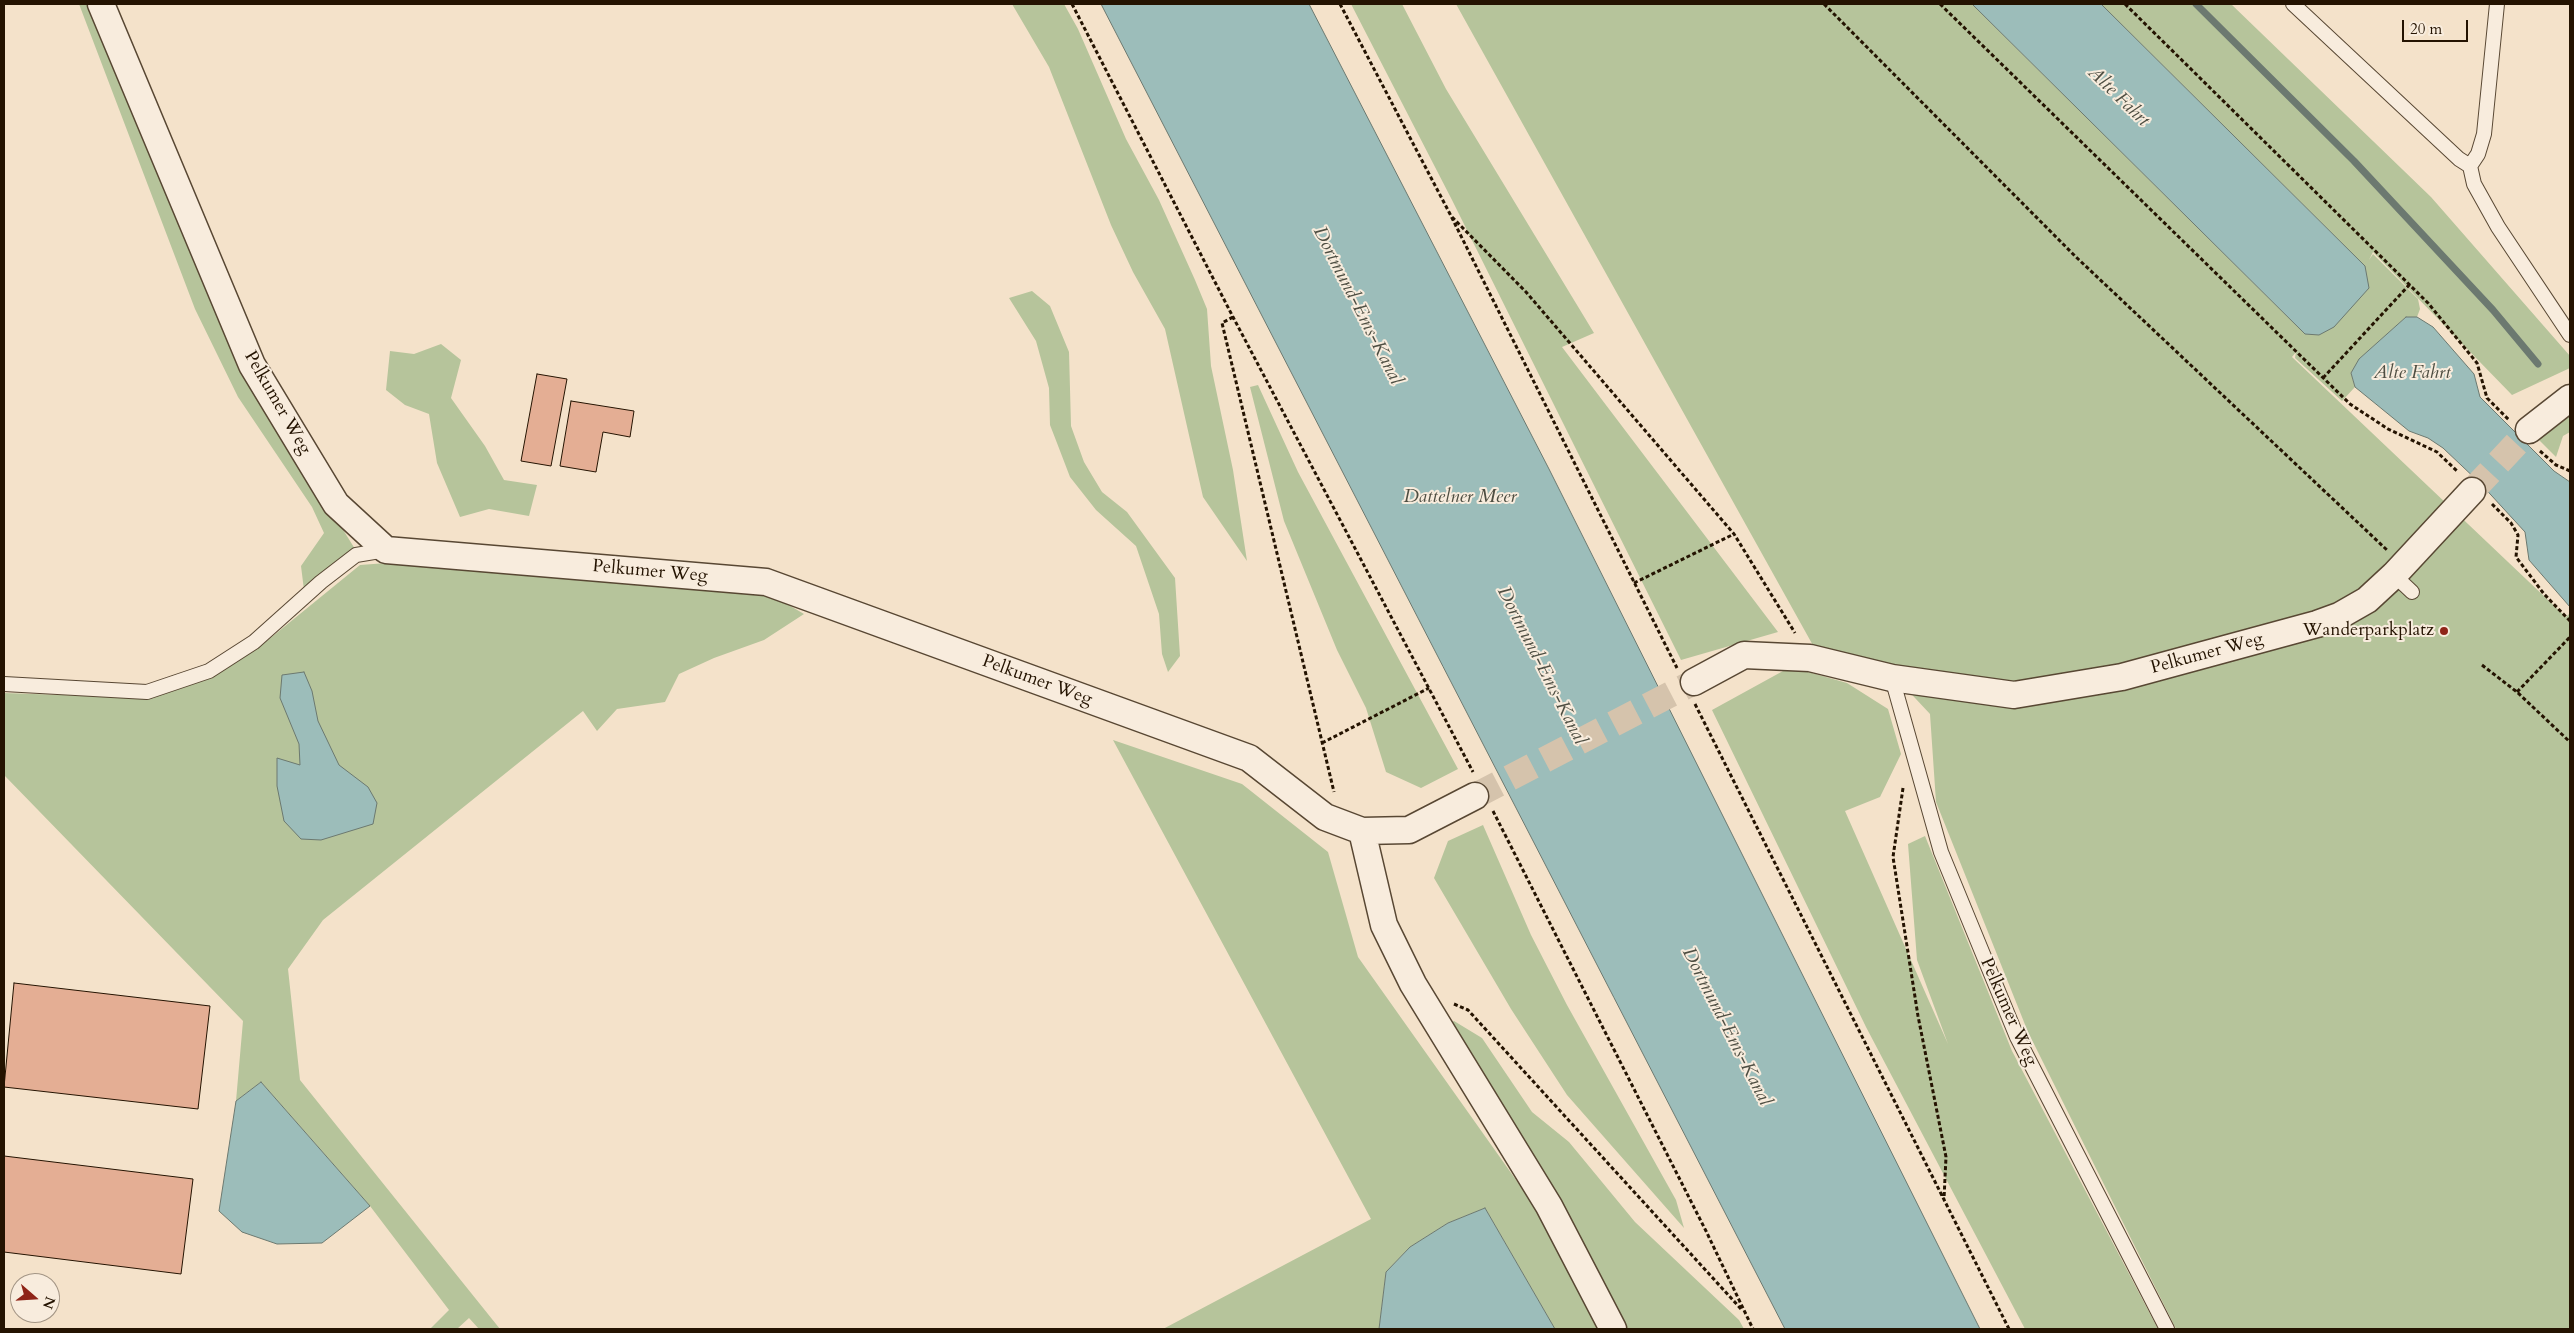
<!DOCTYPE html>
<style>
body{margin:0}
#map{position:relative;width:2574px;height:1333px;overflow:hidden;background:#f4e2ca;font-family:Cardo,serif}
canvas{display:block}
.frame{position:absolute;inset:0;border:5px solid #241301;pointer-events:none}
.north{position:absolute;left:10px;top:1273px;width:50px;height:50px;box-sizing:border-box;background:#f8ecdd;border:1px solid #a39585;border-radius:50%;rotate:109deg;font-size:14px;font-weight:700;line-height:20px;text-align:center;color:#241301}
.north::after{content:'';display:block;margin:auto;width:18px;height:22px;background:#8f2418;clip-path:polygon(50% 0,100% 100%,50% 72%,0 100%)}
.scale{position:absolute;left:2402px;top:20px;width:66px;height:22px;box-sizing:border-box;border:2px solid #241301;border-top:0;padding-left:6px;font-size:15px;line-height:18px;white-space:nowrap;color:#241301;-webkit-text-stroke:4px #f8ecdd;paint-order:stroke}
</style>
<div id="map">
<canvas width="2574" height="1333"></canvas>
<div class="frame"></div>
<div class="north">N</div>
<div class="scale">20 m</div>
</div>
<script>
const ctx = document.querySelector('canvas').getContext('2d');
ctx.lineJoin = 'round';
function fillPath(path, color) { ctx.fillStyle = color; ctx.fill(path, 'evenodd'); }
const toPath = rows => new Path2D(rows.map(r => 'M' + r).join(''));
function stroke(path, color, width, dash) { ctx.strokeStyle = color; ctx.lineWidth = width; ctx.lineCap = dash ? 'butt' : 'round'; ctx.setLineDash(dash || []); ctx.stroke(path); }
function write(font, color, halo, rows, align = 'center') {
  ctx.font = font + ' Cardo,serif'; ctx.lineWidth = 4; ctx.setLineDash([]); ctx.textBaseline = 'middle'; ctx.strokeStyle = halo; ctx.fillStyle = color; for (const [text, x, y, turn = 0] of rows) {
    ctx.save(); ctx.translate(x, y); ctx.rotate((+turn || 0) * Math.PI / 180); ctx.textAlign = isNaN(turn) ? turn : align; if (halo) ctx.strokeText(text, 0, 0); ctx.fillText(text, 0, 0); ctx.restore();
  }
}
const green = toPath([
 [79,4,91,4,332,512,355,549,304,590,301,566,324,533,312,507,238,397,195,309],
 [1012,4,1064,4,1078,29,1126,139,1159,200,1195,280,1207,309,1211,366,1233,470,1247,561,1203,497,1165,329,1133,272,1111,225,1049,67],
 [1351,4,1402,4,1446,89,1594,333,1562,347,1778,632,1681,660,1452,200],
 [1456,4,1972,4,2305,334,2365,266,2101,4,2231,4,2431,197,2570,356,2570,368,2512,395,2373,252,2369,260,2373,254,2418,299,2420,309,2417,317,2406,317,2360,359,2351,373,2355,387,2342,401,2295,358,2296,352,2292,357,2566,617,2570,613,2570,1329,2176,1329,2028,1032,1936,802,1930,714,1886,667,1815,649],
 [1032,291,1050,306,1069,352,1071,426,1084,462,1102,492,1127,512,1175,578,1180,656,1168,672,1162,654,1159,614,1136,546,1096,510,1070,477,1057,443,1050,425,1049,388,1036,341,1009,298],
 [441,344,461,360,451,398,485,446,504,480,537,485,529,516,489,509,460,517,437,463,429,414,405,405,386,390,390,351,414,354],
 [1258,385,1298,472,1458,769,1421,788,1386,772,1366,708,1337,650,1284,521,1250,387],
 [2570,400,2570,432,2563,436,2556,457,2529,430],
 [400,562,758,587,804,614,764,640,714,658,679,674,665,702,617,709,597,731,583,711,323,920,288,969,300,1080,500,1329,479,1329,469,1318,457,1329,430,1329,449,1310,370,1206,261,1082,236,1101,243,1021,4,775,4,693,151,698,219,672,268,640,360,565],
 [1794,668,1847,683,1888,709,1901,754,1880,797,1845,811,1948,1044,1917,960,1908,844,1925,836,2012,1051,2158,1329,2025,1329,1866,1027,1712,710,1783,671],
 [1113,740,1242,784,1328,852,1358,957,1543,1218,1599,1329,1555,1329,1485,1208,1448,1223,1410,1247,1386,1272,1379,1329,1163,1329,1371,1219],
 [1483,825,1531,935,1567,1005,1676,1200,1684,1228,1567,1095,1511,1009,1434,878,1448,841],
 [1454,1021,1482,1038,1532,1112,1569,1142,1635,1222,1739,1320,1744,1329,1620,1329,1447,1025]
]);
const water = toPath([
 [1101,4,1309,4,1549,469,1980,1329,1785,1329,1101,4],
 [1972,4,2101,4,2365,266,2369,288,2334,327,2319,335,2305,334,1972,4],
 [2406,317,2417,317,2433,327,2474,374,2480,397,2554,471,2570,482,2570,607,2529,560,2525,532,2480,483,2443,448,2428,438,2409,431,2355,387,2351,373,2359,359,2406,317],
 [304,672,312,691,318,721,339,765,368,787,377,803,373,824,321,840,301,839,284,821,277,786,277,758,300,765,299,744,280,698,282,675,304,672],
 [261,1082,370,1206,322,1243,277,1244,242,1232,219,1211,236,1101,261,1082],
 [1485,1208,1555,1329,1379,1329,1386,1272,1410,1247,1448,1223,1485,1208]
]);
const stream = toPath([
 [2196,4,2354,161,2493,310,2538,364]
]);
const building = toPath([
 [537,374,567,379,551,466,521,461,537,374],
 [571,401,634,411,630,437,603,432,596,472,560,466,571,401],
 [14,983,210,1006,198,1109,4,1087,14,983],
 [4,1156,193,1179,181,1274,4,1252,4,1156]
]);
const minorTunnel = toPath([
 [2472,491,2529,430],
 [1475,796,1694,682]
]);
const path = toPath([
 [1072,4,1233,317,1473,772],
 [1340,4,1450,214,1677,668],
 [1824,4,2076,257,2387,550],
 [1940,4,2350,404,2388,429,2437,452,2458,472],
 [2125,4,2428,303,2477,363,2487,398,2509,420],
 [1452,217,1526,292,1734,534,1795,633],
 [1233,317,1222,323,1334,792],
 [2323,378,2410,284],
 [2540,451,2556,465,2570,471],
 [2492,504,2511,523,2518,535,2516,557,2544,594,2570,621],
 [1634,583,1734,534],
 [2482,665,2517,692,2570,742],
 [2517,692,2570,637],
 [1695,704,2009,1329],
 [1322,743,1429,688],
 [1903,788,1893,857,1918,1016,1946,1157,1944,1199],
 [1493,811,1706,1231,1753,1329],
 [1454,1004,1468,1010,1742,1310]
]);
const service = toPath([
 [2293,4,2459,159,2470,166,2474,184,2498,227,2570,335],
 [2470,166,2478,154,2484,134,2497,4],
 [2394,575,2412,592],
 [1892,678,1941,852,2017,1037,2167,1329],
 [4,684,147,692,209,671,254,642,321,582,356,555,386,550]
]);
const minor = toPath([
 [101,4,252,365,336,504,386,550,766,582,1249,758,1325,817,1362,831,1409,830,1475,796],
 [2529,430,2570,398],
 [1694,682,1744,655,1810,658,1892,678,2014,695,2122,677,2317,624,2339,616,2367,600,2394,575,2472,491],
 [1362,831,1384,925,1413,984,1549,1206,1613,1329]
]);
const markers = [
 [2444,631,5,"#8f2418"]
];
const streetNames = [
 ["Pelkumer Weg",277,403,60],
 ["Pelkumer Weg",650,572,5],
 ["Pelkumer Weg",2207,654,-15],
 ["Pelkumer Weg",1037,681,20],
 ["Pelkumer Weg",2008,1012,66]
];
const poiNames = [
 ["Wanderparkplatz",2434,631]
];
const waterNames = [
 ["Alte Fahrt",2118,97,44],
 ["Dortmund-Ems-Kanal",1357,306,63],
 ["Alte Fahrt",2412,374],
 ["Dattelner Meer",1460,498],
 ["Dortmund-Ems-Kanal",1541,666,63],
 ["Dortmund-Ems-Kanal",1726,1027,63]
];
fillPath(green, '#b6c49b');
fillPath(water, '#9cbdba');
stroke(water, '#6c7970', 1);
stroke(stream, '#6c7970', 7);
fillPath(building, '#e4ae94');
stroke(building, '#241301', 1);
stroke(minorTunnel, '#d5c3ac', 26, [26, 13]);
stroke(service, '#584733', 16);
stroke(minor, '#584733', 29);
stroke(path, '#241301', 3, [4, 2.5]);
stroke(service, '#f8ecdd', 14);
stroke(minor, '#f8ecdd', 26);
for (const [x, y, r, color] of markers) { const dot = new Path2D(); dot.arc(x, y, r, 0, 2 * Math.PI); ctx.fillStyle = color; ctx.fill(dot); stroke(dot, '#f8ecdd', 2); }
write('18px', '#241301', '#f8ecdd', streetNames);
write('18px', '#241301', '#f8ecdd', poiNames, 'right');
write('italic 19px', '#4e4e42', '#f8ecdd', waterNames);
</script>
